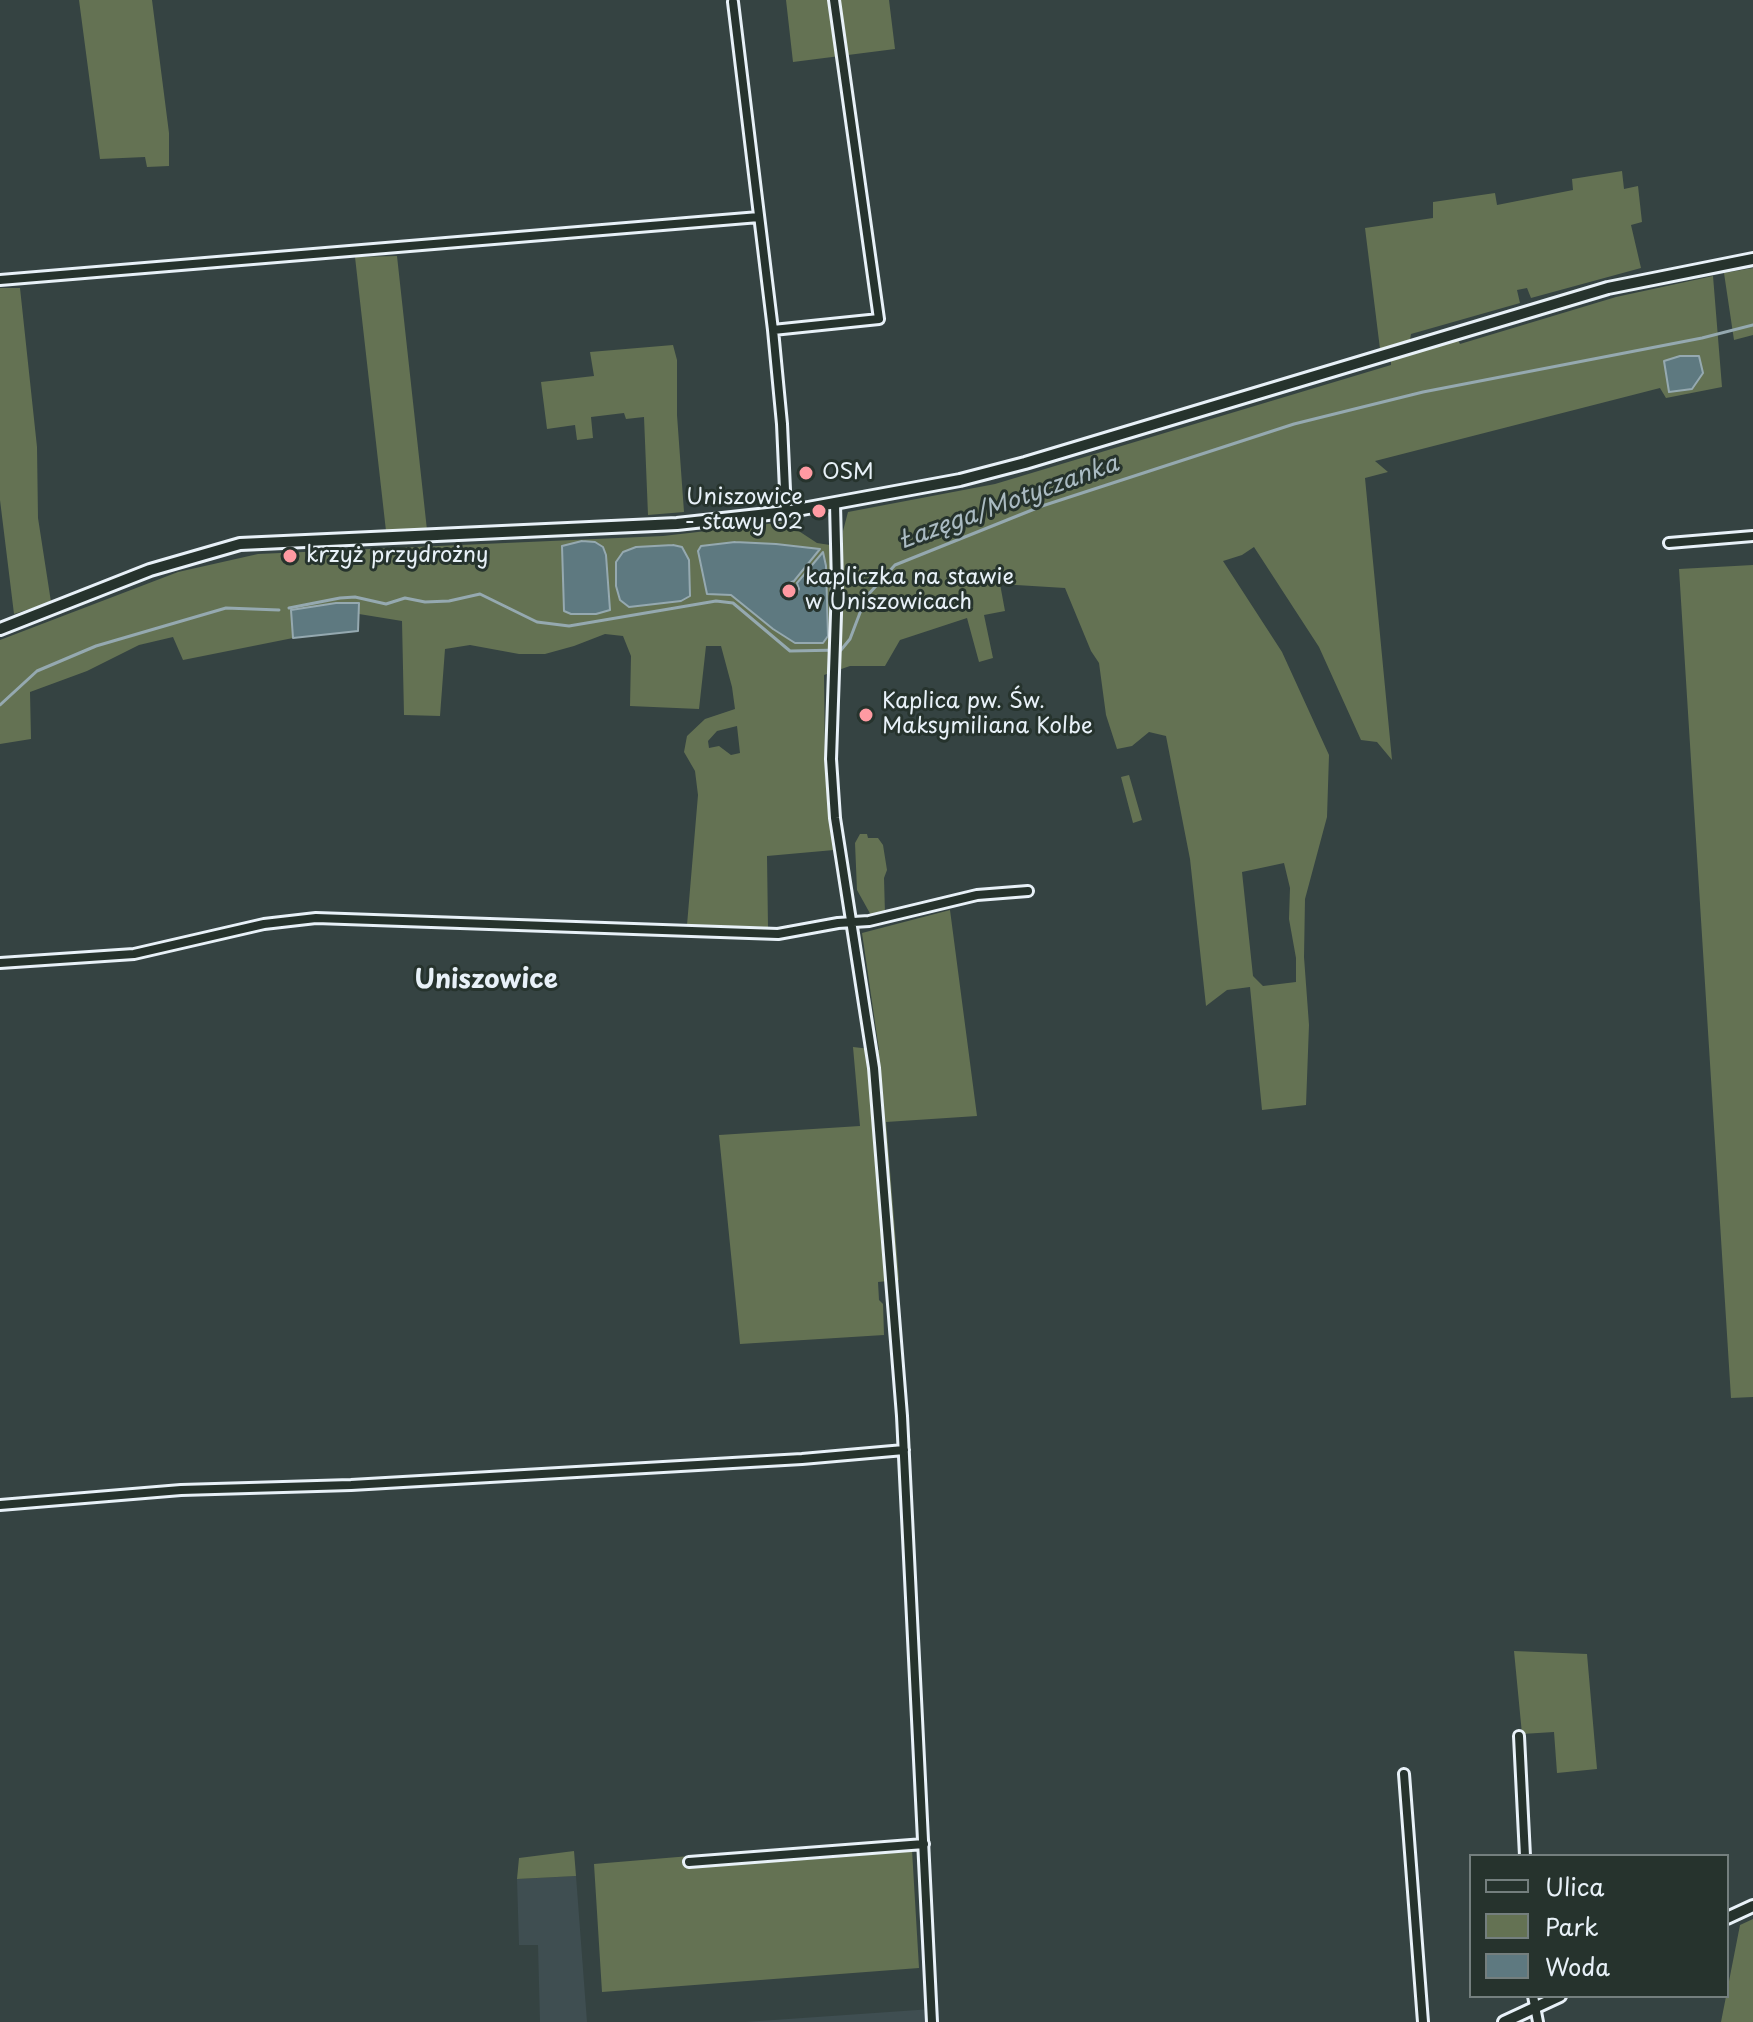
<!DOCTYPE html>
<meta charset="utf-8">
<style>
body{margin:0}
#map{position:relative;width:1753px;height:2022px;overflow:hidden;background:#354342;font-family:"Playpen Sans",sans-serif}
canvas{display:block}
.legend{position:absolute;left:1469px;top:1854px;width:260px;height:144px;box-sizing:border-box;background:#26332d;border:2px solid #747f7e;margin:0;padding:10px 14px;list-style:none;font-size:24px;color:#e8f1f8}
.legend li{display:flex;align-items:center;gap:16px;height:40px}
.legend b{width:40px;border:2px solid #747f7e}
</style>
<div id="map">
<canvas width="1753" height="2022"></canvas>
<ul class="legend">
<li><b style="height:10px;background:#26332d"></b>Ulica</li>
<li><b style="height:22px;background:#647253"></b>Park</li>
<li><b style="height:22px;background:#5e7980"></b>Woda</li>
</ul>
</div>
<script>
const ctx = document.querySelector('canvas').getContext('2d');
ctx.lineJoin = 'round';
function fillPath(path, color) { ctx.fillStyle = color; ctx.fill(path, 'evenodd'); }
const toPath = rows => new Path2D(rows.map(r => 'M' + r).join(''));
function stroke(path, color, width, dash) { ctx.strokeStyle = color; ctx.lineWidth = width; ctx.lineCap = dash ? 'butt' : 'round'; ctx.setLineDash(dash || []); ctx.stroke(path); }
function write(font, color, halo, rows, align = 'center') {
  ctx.font = font + ' "Playpen Sans",sans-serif'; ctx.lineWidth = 6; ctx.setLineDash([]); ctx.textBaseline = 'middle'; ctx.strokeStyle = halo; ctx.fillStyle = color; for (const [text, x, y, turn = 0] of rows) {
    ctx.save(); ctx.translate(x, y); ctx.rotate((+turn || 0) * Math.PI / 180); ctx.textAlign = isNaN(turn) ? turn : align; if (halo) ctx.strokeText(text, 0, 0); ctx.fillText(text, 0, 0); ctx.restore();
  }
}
const built = toPath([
 [576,1876,587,2022,540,2022,538,1945,519,1945,517,1879],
 [932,2009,932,2022,745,2022]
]);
const green = toPath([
 [79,0,152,0,169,133,169,166,147,167,145,157,100,159],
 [786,0,889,0,895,49,793,62],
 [1622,171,1624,189,1638,186,1642,222,1631,225,1641,268,1531,298,1527,288,1517,290,1520,303,1411,334,1410,340,1380,349,1365,228,1433,218,1433,202,1495,193,1497,205,1573,190,1572,179],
 [397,256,427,530,386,531,355,257],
 [1753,268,1753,335,1734,340,1724,273],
 [1713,276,1722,387,1666,398,1660,388,1375,461,1388,472,1365,478,1392,760,1377,742,1361,740,1319,647,1254,547,1242,555,1223,561,1282,652,1329,755,1327,817,1305,899,1304,957,1309,1025,1306,1105,1262,1110,1250,987,1227,990,1206,1006,1190,859,1166,736,1149,732,1132,746,1117,749,1106,715,1099,663,1091,651,1065,588,1000,584,1005,611,984,615,993,658,979,662,967,618,900,640,885,666,850,666,824,675,825,762,834,850,767,856,768,927,687,925,698,795,695,771,684,752,687,736,705,719,735,709,732,687,721,646,706,646,699,709,630,706,631,656,623,636,605,634,574,646,545,654,519,654,470,645,445,649,440,716,404,715,402,621,359,614,359,603,292,610,293,638,183,660,173,637,139,645,87,671,30,692,31,739,0,744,0,640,178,572,258,554,663,536,785,522,817,543,843,547,843,531,848,512,995,484,1391,365,1391,360,1458,340,1460,344,1616,297],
 [737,726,740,753,731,755,719,746,709,748,708,741,717,731],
 [1284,863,1290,888,1289,919,1296,958,1296,982,1263,986,1253,976,1242,872],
 [0,288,20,288,37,447,38,518,51,602,14,614,0,500],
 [673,345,677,360,677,415,684,512,648,515,644,417,626,419,624,413,591,417,593,438,577,440,575,425,547,429,541,382,594,376,590,352],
 [1753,565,1753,1397,1731,1398,1679,569],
 [1129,775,1142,820,1133,823,1121,777],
 [860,834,867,834,868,838,878,838,883,845,887,870,884,878,885,914,872,917,857,890,855,843],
 [950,910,977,1116,886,1122,899,1280,878,1282,879,1300,883,1304,884,1335,740,1344,719,1135,860,1126,853,1047,879,1050,862,933],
 [1514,1651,1587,1654,1597,1769,1557,1773,1554,1732,1522,1734],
 [912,1850,919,1968,602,1992,594,1864,690,1856,692,1866],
 [574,1851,576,1876,517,1879,519,1858],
 [1753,1919,1753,2022,1721,2022,1740,1925]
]);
const water = toPath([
 [1680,356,1699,356,1703,373,1692,389,1669,392,1664,361,1680,356],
 [582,541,595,542,603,547,606,555,610,610,596,614,571,614,564,611,562,546,582,541],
 [735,542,776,544,820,549,794,581,783,586,783,594,790,598,796,596,799,589,797,583,823,552,826,566,828,636,823,643,795,643,773,629,731,595,707,594,698,551,701,546,735,542],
 [673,545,682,547,689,560,690,596,681,601,629,607,620,600,616,586,616,562,623,552,636,547,673,545],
 [336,603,359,603,358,631,293,638,291,610,336,603]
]);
const stream = toPath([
 [289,608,340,598,355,597,386,604,405,598,425,602,449,601,480,594,537,622,569,626,716,601,733,603,790,651,841,650,850,639,866,597,895,565,1042,506,1294,424,1423,392,1702,338,1753,325],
 [0,705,37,671,96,646,226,608,279,610]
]);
const minor = toPath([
 [733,2,773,330,782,424,786,512],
 [0,280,759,217],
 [773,330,879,319,834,0],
 [835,504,837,585,831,759,835,818,874,1068,902,1416,932,2022],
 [1669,543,1753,536],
 [0,963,134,954,264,924,316,918,778,934,838,923,869,921,977,895,1028,891],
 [0,1505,181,1490,351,1485,802,1459,904,1450],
 [1519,1736,1525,1856],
 [1404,1774,1423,2022],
 [689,1862,924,1844],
 [1533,1996,1538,2022]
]);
const tertiary = toPath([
 [0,629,150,570,240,544,677,524,786,512,960,480,1025,463,1608,288,1753,259],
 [1727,1918,1753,1906],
 [1504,2022,1560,1996]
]);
const markers = [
 [806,473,8,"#ff9aa2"],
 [819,511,8,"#ff9aa2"],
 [290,556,8,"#ff9aa2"],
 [789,591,8,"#ff9aa2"],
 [866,715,8,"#ff9aa2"]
];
const poiNames = [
 ["OSM",822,473],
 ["Uniszowice",803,498,"right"],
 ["- stawy 02",803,523,"right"],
 ["krzyż przydrożny",306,556],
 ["kapliczka na stawie",805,578],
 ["w Uniszowicach",805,603],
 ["Kaplica pw. Św.",882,702],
 ["Maksymiliana Kolbe",882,727]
];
const waterNames = [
 ["Łazęga/Motyczanka",1009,503,-20]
];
const quarterNames = [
 ["Uniszowice",486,981]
];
fillPath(built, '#3f4e51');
fillPath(green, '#647253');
fillPath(water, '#5e7980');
stroke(water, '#95a9b0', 2);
stroke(stream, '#95a9b0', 3);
stroke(minor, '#e8f1f8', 14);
stroke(tertiary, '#e8f1f8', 16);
stroke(minor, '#26332d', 8);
stroke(tertiary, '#26332d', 10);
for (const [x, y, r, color] of markers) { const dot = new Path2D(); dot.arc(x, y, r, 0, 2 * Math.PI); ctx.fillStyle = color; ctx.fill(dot); stroke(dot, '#26332d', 3); }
write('22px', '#e8f1f8', '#26332d', poiNames, 'left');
write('italic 24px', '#aabbc2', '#26332d', waterNames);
write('bold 26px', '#e8f1f8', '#26332d', quarterNames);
</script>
